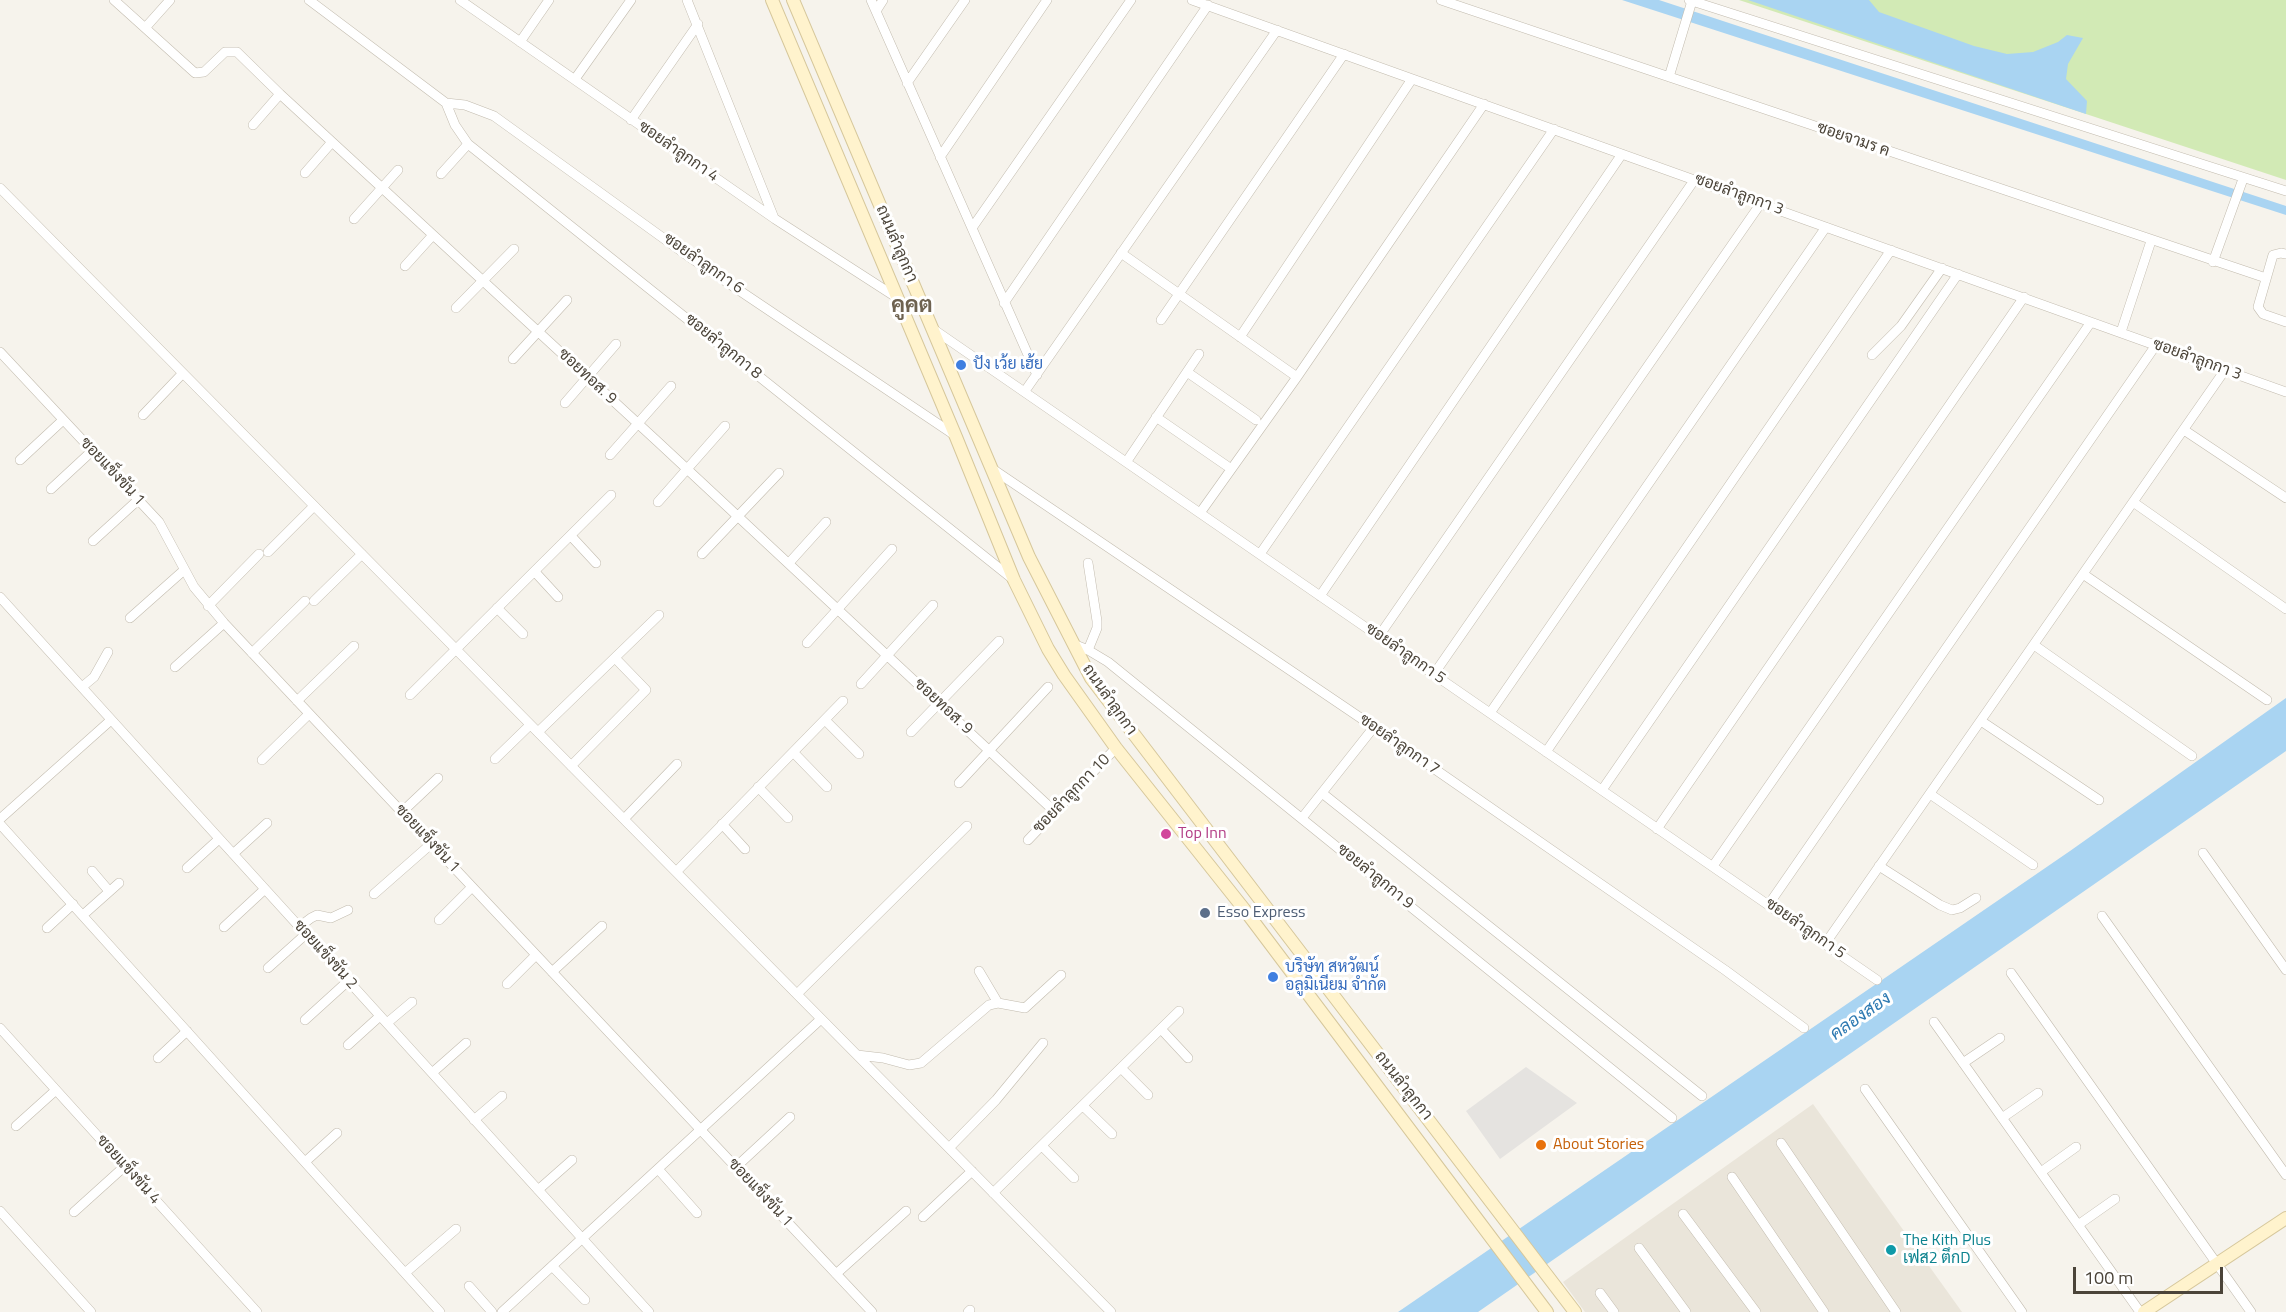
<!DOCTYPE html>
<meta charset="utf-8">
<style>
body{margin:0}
#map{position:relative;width:2286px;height:1312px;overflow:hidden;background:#f6f3ec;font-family:"Titillium Web",sans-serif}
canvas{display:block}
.scale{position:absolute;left:2073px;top:1267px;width:150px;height:27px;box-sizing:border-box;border:3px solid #4b4439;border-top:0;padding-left:8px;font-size:18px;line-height:21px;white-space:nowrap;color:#4b4439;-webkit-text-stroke:4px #fff;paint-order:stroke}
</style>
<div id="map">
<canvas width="2286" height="1312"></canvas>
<div class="scale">100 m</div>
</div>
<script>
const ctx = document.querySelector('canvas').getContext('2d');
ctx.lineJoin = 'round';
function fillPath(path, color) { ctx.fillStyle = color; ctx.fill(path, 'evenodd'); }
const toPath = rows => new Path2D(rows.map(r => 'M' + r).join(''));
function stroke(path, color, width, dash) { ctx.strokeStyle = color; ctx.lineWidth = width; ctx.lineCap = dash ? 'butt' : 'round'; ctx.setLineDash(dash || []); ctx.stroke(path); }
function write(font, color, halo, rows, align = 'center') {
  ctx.font = font + ' "Titillium Web",Sarabun,sans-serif'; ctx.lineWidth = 6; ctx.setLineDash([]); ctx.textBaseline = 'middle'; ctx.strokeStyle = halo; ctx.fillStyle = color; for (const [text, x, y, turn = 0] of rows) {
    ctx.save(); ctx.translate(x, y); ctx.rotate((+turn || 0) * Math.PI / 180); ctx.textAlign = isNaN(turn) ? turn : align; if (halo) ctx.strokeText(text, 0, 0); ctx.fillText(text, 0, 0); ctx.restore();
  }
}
const residential = toPath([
 [1813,1104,1962,1312,1585,1312,1563,1282]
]);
const green = toPath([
 [1739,0,2286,0,2286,180,2086,114]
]);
const parking = toPath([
 [1526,1067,1577,1103,1500,1159,1466,1111]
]);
const water = toPath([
 [1622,0,1659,0,2286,206,2286,215],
 [1748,0,1869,0,1879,12,1974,46,2007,54,2033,52,2058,42,2067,35,2083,38,2068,64,2066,79,2087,101,2086,114],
 [2286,698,2286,751,1478,1312,1398,1312,2070,851]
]);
const street = toPath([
 [114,0,195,73,204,72,225,52,237,52,280,94,658,442,1054,811],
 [309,0,446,103,455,125,468,144,1014,580],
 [460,0,775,219,899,299],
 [687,0,774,218],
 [871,0,1037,375],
 [1192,0,2286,392],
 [1441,0,2266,278],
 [1689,0,2286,191],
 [876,11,883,0],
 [145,28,170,0],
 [520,42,549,0],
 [1669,77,1692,1],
 [575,79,631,0],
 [907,83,965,0],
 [446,103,465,105,494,116,688,256,956,436],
 [631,120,698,24],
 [253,125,280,94],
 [940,157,1047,0],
 [305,173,332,142],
 [441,174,468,144],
 [0,188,1111,1312],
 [354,219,398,170],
 [972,228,1131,0],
 [1121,253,1297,377],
 [2286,254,2281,253,2273,255,2258,307,2263,314,2286,322],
 [2213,262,2243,179],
 [405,266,433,235],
 [1004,303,1208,5],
 [456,308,514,249],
 [1161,320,1344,54],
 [933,329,1877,980],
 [2121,332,2151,241],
 [1240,337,1412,79],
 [0,352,159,522,194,587,224,623,872,1312],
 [1872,355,1901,326,1942,268],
 [513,359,567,300],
 [1187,372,1256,420],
 [1025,391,1277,30],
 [565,403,616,344],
 [143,415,183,373],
 [1156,417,1227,466],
 [2184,430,2286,498],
 [610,455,671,386],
 [20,460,63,420],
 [1127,461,1199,354],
 [991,468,1374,727,1725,970,1804,1028],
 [51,489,92,451],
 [658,502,725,426],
 [2133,502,2286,609],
 [1200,513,1297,377,1484,104],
 [571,536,596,563],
 [93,541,138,500],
 [268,552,314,506],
 [702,554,779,473],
 [1260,554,1554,129],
 [789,563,826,522],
 [535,572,558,597],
 [2083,574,2267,700],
 [1320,596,1622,154],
 [0,597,649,1312],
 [314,601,362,554],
 [208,606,259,554],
 [497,608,523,634],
 [130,618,183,571],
 [1379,636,1695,179],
 [807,643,892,549],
 [1073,644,1088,650,1108,662,1672,1118],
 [2034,645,2192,756],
 [1088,650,1097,628,1097,621,1088,563],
 [252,653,305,601],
 [175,667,224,623],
 [1434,674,1761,203],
 [861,684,933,605],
 [82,687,94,677,108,652],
 [410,695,611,495],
 [297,701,354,646],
 [1490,713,1826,227],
 [826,721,859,754],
 [1981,721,2099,800],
 [538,732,659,615],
 [911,732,999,641],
 [1546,752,1891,250],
 [794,753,827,787],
 [495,759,530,725],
 [262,760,309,714],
 [571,766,646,690,615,658],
 [959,783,1048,687],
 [758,787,788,818],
 [1602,790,1958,274],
 [1322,793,1702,1096],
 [1930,794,2033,865],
 [402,812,438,778],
 [1302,818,1374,727],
 [0,819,111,720],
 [624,819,677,764],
 [0,824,440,1312],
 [722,824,745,849],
 [1657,829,2024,297],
 [1028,840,1116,748],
 [2203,853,2286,970],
 [233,854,267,823],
 [1713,866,2091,322],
 [1879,866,1940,905,1952,910,1960,908,1976,898],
 [187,868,219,839],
 [92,871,109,891],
 [676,872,843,701],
 [374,894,431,844],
 [1769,904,2156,345],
 [83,915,119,883],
 [2102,916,2286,1175],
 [439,920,472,887],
 [224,927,265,889],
 [299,927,311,918,317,915,331,918,348,910],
 [47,928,73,904],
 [1825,944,2225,370],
 [268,968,306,934],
 [979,971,998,1003],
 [552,972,602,926],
 [2011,973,2251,1312],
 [507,984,536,955],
 [797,994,967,826],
 [305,1020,348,981],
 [1934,1022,2140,1312],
 [387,1023,412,1002],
 [0,1028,257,1312],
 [1161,1029,1188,1058],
 [348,1045,380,1016],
 [857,1055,883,1058,909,1065,921,1063,989,1005,998,1003,1025,1008,1061,975],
 [158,1058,187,1031],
 [1963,1063,2000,1038],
 [1121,1068,1148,1095],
 [432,1073,466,1043],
 [1865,1089,2022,1312],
 [1083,1106,1112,1134],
 [2002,1118,2038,1093],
 [474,1120,502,1096],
 [16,1126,56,1090],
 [1781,1143,1896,1312],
 [1042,1146,1074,1178],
 [949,1148,996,1100,1043,1043],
 [305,1162,337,1133],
 [736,1167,790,1117],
 [658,1169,697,1213],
 [2041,1172,2076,1147],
 [1732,1177,1824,1312],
 [538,1190,572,1160],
 [993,1193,1179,1011],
 [0,1211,91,1312],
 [74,1212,125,1166],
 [1683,1214,1756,1312],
 [923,1217,972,1171],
 [2078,1225,2115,1199],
 [1639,1248,1686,1312],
 [552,1266,585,1300],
 [405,1273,456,1229],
 [836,1274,906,1211],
 [469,1286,492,1312],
 [1600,1293,1614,1312],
 [502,1312,821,1019],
 [968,1312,970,1310]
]);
const secondary = toPath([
 [772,0,956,437,1014,580,1048,649,1064,675,1116,748,1244,909,1547,1312],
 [793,0,1029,557,1091,678,1575,1312],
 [2144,1312,2286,1218]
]);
const markers = [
 [961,365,6,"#3f7fe0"],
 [1166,834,6,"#d1479c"],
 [1205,913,6,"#5c6f8a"],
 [1273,977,6,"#3f7fe0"],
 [1541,1145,6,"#e8710a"],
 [1891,1250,6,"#0f9aa8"]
];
const streetNames = [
 ["ซอยจามร ค",1853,140,19],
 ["ซอยลำลูกกา 4",678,152,35],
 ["ซอยลำลูกกา 3",1739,195,20],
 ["ถนนลำลูกกา",896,244,67],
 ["ซอยลำลูกกา 6",703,264,35],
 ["ซอยลำลูกกา 8",723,347,39],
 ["ซอยลำลูกกา 3",2197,360,20],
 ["ซอยทอส. 9",587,377,43],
 ["ซอยแข็งขัน 1",112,472,47],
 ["ซอยลำลูกกา 5",1405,654,35],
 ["ถนนลำลูกกา",1109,700,55],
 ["ซอยทอส. 9",943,707,43],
 ["ซอยลำลูกกา 7",1399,745,35],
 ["ซอยลำลูกกา 10",1072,794,-46],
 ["ซอยแข็งขัน 1",427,839,47],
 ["ซอยลำลูกกา 9",1375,877,39],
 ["ซอยลำลูกกา 5",1805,929,35],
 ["ซอยแข็งขัน 2",325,955,48],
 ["ถนนลำลูกกา",1403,1086,52],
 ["ซอยแข็งขัน 4",128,1170,48],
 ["ซอยแข็งขัน 1",760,1193,47]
];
const shopNames = [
 ["ปัง เว้ย เฮ้ย",973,365],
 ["บริษัท สหวัฒน์",1285,968],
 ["อลูมิเนียม จำกัด",1285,986]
];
const hotelNames = [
 ["Top Inn",1178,834]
];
const serviceNames = [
 ["Esso Express",1217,913]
];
const foodNames = [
 ["About Stories",1553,1145]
];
const cultureNames = [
 ["The Kith Plus",1903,1241],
 ["เฟส2 ตึกD",1903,1259]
];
const waterNames = [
 ["คลองสอง",1861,1017,-35]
];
const districtNames = [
 ["คูคต",912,307]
];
fillPath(residential, '#eae5da');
fillPath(green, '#d2eab5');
fillPath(parking, '#e5e3e0');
fillPath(water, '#a9d4f2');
stroke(street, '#c2bbae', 10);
stroke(secondary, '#d6c79b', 14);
stroke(street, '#fff', 9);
stroke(secondary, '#fff3cd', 12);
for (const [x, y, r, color] of markers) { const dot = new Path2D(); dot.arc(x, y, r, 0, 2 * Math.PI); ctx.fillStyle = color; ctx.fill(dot); stroke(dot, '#fff', 2); }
write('16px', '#4b4439', '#fff', streetNames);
write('16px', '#366cbe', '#fff', shopNames, 'left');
write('16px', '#b23c85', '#fff', hotelNames, 'left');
write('16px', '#4e5e75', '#fff', serviceNames, 'left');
write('16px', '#c56008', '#fff', foodNames, 'left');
write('16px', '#0d838f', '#fff', cultureNames, 'left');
write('italic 18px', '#2e7ab2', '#fff', waterNames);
write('bold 22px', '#6e6250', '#fff', districtNames);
</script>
